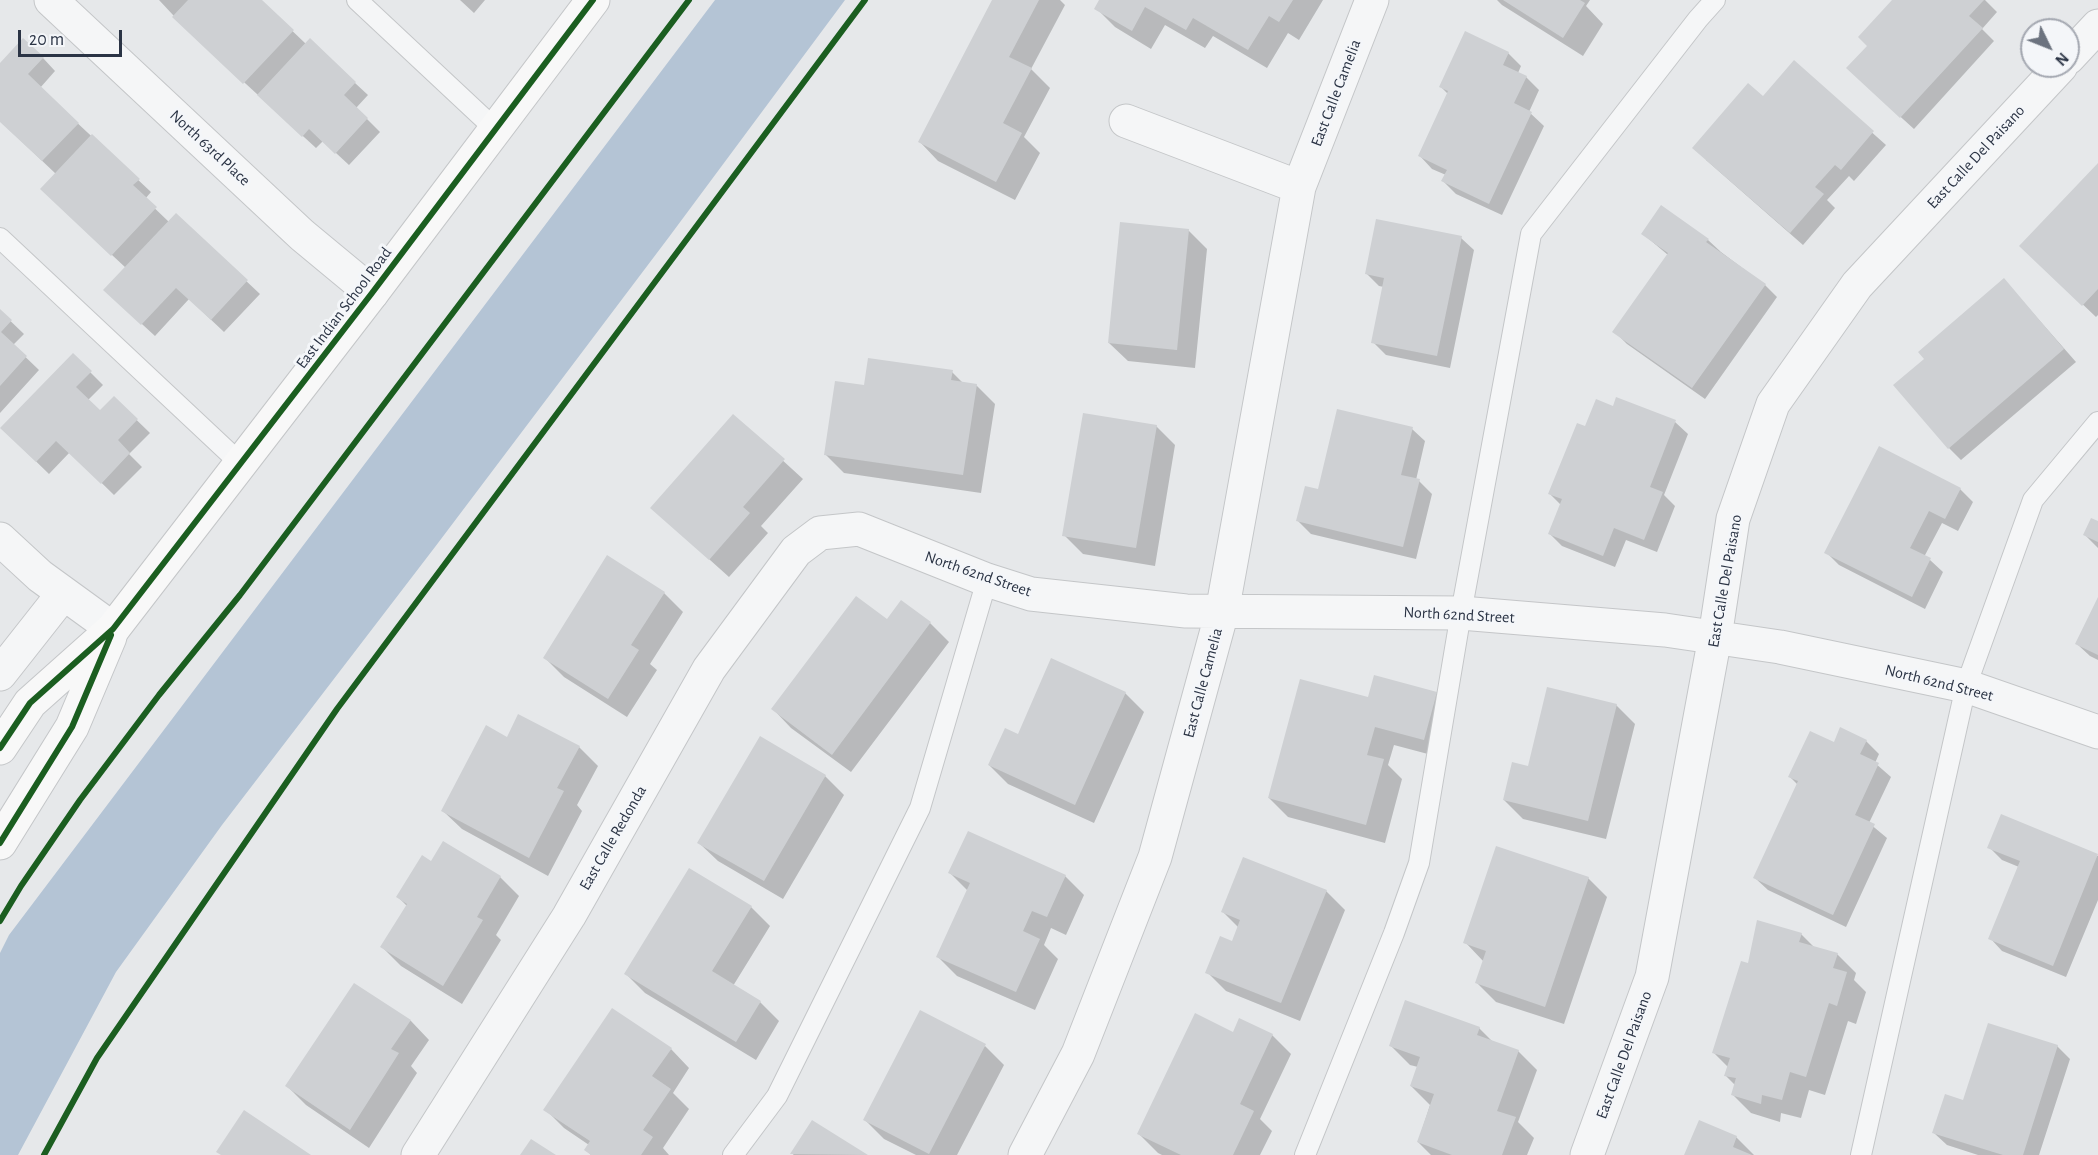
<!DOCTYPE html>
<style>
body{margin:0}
#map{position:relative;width:2098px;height:1155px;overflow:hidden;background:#e6e8ea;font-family:"Alegreya Sans",sans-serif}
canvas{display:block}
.north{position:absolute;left:2020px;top:18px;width:60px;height:60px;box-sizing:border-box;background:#f4f6f9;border:2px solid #a4a8b1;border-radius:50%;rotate:133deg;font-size:16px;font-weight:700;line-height:24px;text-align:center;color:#2b3445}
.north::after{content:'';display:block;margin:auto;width:21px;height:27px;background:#6c737f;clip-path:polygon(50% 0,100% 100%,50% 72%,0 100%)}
.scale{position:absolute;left:18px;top:30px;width:104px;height:27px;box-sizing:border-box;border:3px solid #2b3445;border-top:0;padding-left:8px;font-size:18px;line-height:21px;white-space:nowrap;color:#2b3445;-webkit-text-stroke:4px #f4f6f9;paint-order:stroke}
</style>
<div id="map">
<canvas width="2098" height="1155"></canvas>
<div class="north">N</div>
<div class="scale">20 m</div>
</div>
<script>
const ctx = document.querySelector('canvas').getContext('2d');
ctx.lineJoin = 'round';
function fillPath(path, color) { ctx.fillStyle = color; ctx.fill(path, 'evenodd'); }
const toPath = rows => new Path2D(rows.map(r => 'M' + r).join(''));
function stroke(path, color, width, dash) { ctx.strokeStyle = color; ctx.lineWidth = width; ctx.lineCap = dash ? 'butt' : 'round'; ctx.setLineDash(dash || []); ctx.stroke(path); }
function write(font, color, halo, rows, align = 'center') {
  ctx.font = font + ' "Alegreya Sans",sans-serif'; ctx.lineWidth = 6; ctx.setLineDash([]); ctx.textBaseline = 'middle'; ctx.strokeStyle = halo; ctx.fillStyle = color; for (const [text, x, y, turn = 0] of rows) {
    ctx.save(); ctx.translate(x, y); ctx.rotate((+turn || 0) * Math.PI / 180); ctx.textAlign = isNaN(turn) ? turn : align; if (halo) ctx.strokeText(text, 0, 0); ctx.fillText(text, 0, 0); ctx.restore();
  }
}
const water = toPath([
 [715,0,845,0,669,237,435,547,222,825,116,972,18,1155,0,1155,0,953,9,935]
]);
const shadow = toPath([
 [159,0,260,0,306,44,355,83,368,95,356,108,380,132,349,165,323,141,316,148,187,30],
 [460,0,485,0,474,13],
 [993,0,1060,0,1065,5,1031,69,1050,88,1024,137,1040,153,1015,200,938,161,920,142],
 [1101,0,1323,0,1299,40,1288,33,1267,68,1213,36,1205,48,1165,25,1151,49,1115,27,1096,8],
 [1497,0,1590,0,1586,6,1603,24,1583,56,1502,5],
 [1894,0,1985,0,1997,12,1982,29,1994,41,1914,129,1861,81,1869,46],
 [1508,53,1521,66,1518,73,1526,77,1539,90,1529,112,1544,126,1502,215,1456,194,1443,181,1446,175,1432,169,1420,156,1448,94,1441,87],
 [43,58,55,71,40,88,151,192,145,199,169,222,176,215,260,294,224,332,189,299,155,336,118,302,126,268,55,202,56,174,0,121,0,64],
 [1794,63,1886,145,1854,181,1849,176,1827,200,1835,208,1803,245,1706,160],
 [2098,165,2098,315,2096,317,2034,258],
 [1188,230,1207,249,1195,368,1128,361,1109,343],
 [1643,234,1708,240,1721,252,1765,285,1777,297,1705,399,1627,344,1614,331,1668,255],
 [1461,238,1474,250,1450,368,1386,355,1373,342,1384,287,1379,286,1366,273],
 [2004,280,2076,362,1961,460,1949,448,1926,359],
 [0,311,24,334,13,345,39,370,0,413],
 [73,355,103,385,88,400,100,412,114,398,150,433,129,454,142,467,114,495,70,452,49,474,15,441],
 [952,372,963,383,976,385,995,404,981,493,844,473,825,454,865,387],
 [1614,407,1675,422,1688,434,1664,495,1675,506,1657,552,1626,540,1615,567,1562,546,1550,534,1561,505,1550,494],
 [734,416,803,479,761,526,768,533,729,577,652,508],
 [1156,426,1175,445,1155,566,1083,554,1064,535],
 [1412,429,1425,441,1416,480,1419,481,1432,494,1416,559,1311,534,1298,521,1319,491],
 [1960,489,1973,502,1958,531,1942,523,1924,557,1930,560,1943,572,1925,609,1839,565,1826,552],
 [2098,523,2098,548,2085,535],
 [664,593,683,612,650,664,657,670,627,717,564,677,545,658],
 [2098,600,2098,660,2090,656,2077,644],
 [902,602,930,623,949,642,851,772,791,728,773,709,887,621],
 [1125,693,1144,712,1094,823,1008,784,989,765,1018,736],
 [1436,693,1455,712,1443,758,1394,745,1388,765,1402,779,1385,843,1288,817,1269,798,1369,699],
 [1616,705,1635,724,1606,839,1523,819,1504,800],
 [508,739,579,747,598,766,577,805,582,811,548,876,462,829,443,811],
 [1866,741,1879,754,1875,763,1891,777,1869,823,1887,838,1846,927,1768,890,1755,878,1798,785,1790,777],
 [825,776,844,795,783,899,718,861,699,843],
 [2002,816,2098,856,2098,900,2066,977,2002,951,1990,938,2019,867,2002,860,1989,847],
 [443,843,500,877,519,896,496,935,501,940,462,1004,401,966,382,947,407,906,398,897,431,863],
 [950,873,1065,876,1084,895,1066,935,1051,928,1044,945,1058,959,1035,1010,957,976,938,957,968,891],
 [1588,878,1607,897,1564,1024,1496,1002,1477,983,1484,962,1465,942],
 [1326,891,1345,910,1300,1021,1226,991,1207,972,1233,943,1239,928,1222,911],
 [751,907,770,926,733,986,760,1002,779,1021,756,1060,645,993,626,974],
 [1801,934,1815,948,1837,954,1856,973,1854,980,1866,992,1856,1024,1848,1021,1825,1095,1809,1090,1801,1118,1781,1113,1780,1122,1751,1113,1732,1094,1735,1085,1726,1076,1728,1067,1714,1053,1749,965],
 [355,985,411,1021,429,1040,411,1066,417,1073,369,1148,306,1105,287,1086],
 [1479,1028,1493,1042,1518,1051,1537,1070,1518,1122,1534,1138,1527,1155,1431,1155,1418,1142,1430,1105,1411,1086,1418,1067,1410,1065,1391,1046],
 [1234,1034,1272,1035,1291,1054,1260,1119,1272,1131,1260,1155,1162,1155,1158,1153,1139,1134],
 [985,1046,1004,1065,957,1155,916,1155,884,1139,865,1120],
 [2057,1046,2070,1059,2039,1155,1978,1155,1947,1145,1934,1133,1964,1102],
 [671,1049,689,1068,673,1093,689,1109,663,1148,669,1155,591,1155,586,1150,589,1145,564,1128,545,1109],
 [812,1123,865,1155,793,1155],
 [1736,1137,1754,1155,1686,1155]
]);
const building = toPath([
 [188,0,262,0,294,30,243,84,172,17],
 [992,0,1039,0,1009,57,1032,68,1003,123,1022,133,996,182,918,142],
 [1099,0,1293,0,1279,22,1269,16,1248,50,1193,18,1186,30,1145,7,1132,31,1094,9],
 [1503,0,1580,0,1585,3,1563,38],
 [1892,0,1984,0,1969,16,1983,28,1900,118,1846,68,1867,46,1858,37],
 [1465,31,1509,52,1503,65,1527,76,1514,103,1532,112,1489,204,1441,181,1447,170,1418,156,1448,91,1439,87],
 [23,38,44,57,28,74,79,123,42,161,0,122,0,63],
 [310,38,356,82,344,95,368,118,335,154,309,129,302,137,257,95],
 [1794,60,1874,131,1841,170,1835,165,1815,187,1824,194,1790,233,1692,148,1748,83,1763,96],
 [92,134,140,179,133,185,157,207,111,256,40,189],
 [2098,163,2098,289,2082,306,2019,246],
 [1661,205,1709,239,1706,242,1766,284,1692,388,1612,332,1668,253,1641,234],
 [176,213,248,280,211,320,176,288,141,325,103,290],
 [1376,219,1462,236,1437,356,1371,343,1384,278,1365,274],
 [1120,222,1189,229,1177,350,1108,343],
 [2004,278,2064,349,1948,449,1893,385,1924,359,1918,352],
 [0,309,12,320,1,332,27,356,0,386],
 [73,353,92,371,76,387,100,410,114,396,138,419,118,440,130,453,101,484,56,441,36,462,0,428],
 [868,358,953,370,951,380,977,384,963,475,824,455,835,381,864,385],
 [1616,397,1676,420,1650,487,1663,492,1644,540,1614,528,1603,556,1548,534,1562,499,1548,494,1577,423,1585,426,1596,399,1613,406],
 [1337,409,1413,427,1401,475,1420,479,1403,547,1296,521,1305,486,1318,489],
 [1083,413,1157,425,1136,548,1062,536],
 [733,414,785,459,743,507,750,513,709,560,650,508],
 [1879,446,1961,488,1945,519,1929,511,1910,548,1931,558,1912,597,1824,553],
 [2091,518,2098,521,2098,542,2083,535],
 [607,555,665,592,631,645,639,650,608,699,543,658],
 [856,596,887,619,901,600,931,622,832,755,771,709],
 [2098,597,2098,655,2075,644],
 [1051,658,1126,692,1075,805,988,765,1005,728,1018,734],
 [1374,675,1437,692,1424,740,1375,727,1367,755,1384,759,1366,825,1268,798,1300,679,1368,697],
 [1547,687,1617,704,1588,821,1503,800,1512,762,1528,766],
 [518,714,580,746,557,788,564,791,529,858,441,811,486,725,507,737],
 [1840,727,1867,740,1860,754,1879,763,1855,815,1875,824,1833,915,1753,878,1798,781,1788,777,1810,731,1834,742],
 [760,736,826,775,764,881,697,843],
 [2001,814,2098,854,2053,966,1988,939,2020,861,1987,848],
 [968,831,1066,875,1047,917,1032,911,1023,931,1040,939,1016,992,936,957,970,883,948,873],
 [443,841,501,876,477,917,483,920,443,986,380,947,407,904,396,897,422,855,431,861],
 [1496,846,1589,877,1545,1007,1475,983,1486,951,1463,943],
 [1243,857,1327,890,1281,1003,1205,973,1220,936,1232,941,1240,920,1221,912],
 [689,868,752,906,712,971,761,1001,736,1042,624,974],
 [1757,920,1802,933,1799,942,1838,953,1833,968,1847,972,1837,1006,1829,1003,1806,1077,1790,1072,1782,1100,1762,1095,1761,1104,1731,1095,1736,1078,1724,1076,1730,1058,1712,1053,1741,961,1748,963],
 [354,983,411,1020,391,1049,399,1053,350,1130,285,1086],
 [1405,1000,1480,1027,1477,1035,1519,1050,1497,1111,1516,1117,1502,1155,1452,1155,1417,1142,1434,1094,1410,1086,1420,1057,1389,1046],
 [612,1008,672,1048,652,1076,671,1089,643,1130,653,1137,641,1155,591,1155,584,1150,590,1141,543,1110],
 [920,1010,986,1044,929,1154,863,1120],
 [1195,1013,1233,1032,1239,1018,1273,1034,1240,1104,1254,1111,1233,1155,1181,1155,1137,1134],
 [1988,1023,2058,1045,2023,1155,2003,1155,1932,1133,1945,1094,1963,1100],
 [244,1110,311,1155,221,1155,216,1152],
 [812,1120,868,1155,790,1154],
 [1699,1120,1737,1136,1733,1147,1752,1155,1684,1155],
 [531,1139,556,1155,520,1155]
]);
const lane = toPath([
 [357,0,496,130],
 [0,238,241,464],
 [733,1155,777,1096,920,808,987,580],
 [1305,1155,1394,933,1419,863,1461,613,1531,234,1698,19,1715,0],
 [1861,1155,1966,686,2033,500,2098,422]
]);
const street = toPath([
 [51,0,302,235,372,293],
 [2068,58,2098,26],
 [1126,121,1299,187],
 [0,539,40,576,113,629],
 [0,674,63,594],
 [418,1155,569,916,709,669,796,551,820,533,859,529,987,580,1031,594,1186,611,1461,613,1665,630,1780,647,1966,686,2098,732],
 [1025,1155,1078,1054,1155,857,1222,612,1299,187,1372,0],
 [1587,1155,1652,977,1715,637,1733,519,1773,404,1857,285,2061,66]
]);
const secondary = toPath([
 [0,748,30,703,113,629,372,293,593,0],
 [0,843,72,727,110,637]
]);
const cycleway = toPath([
 [0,748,30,703,113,629,372,293,593,0],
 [0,843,72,727,111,635],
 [0,921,21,886,80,800,159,695,240,595,689,0],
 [44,1155,97,1058,337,709,865,0]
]);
const streetNames = [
 ["East Calle Camelia",1336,93,-69],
 ["North 63rd Place",210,148,43],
 ["East Calle Del Paisano",1976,157,-47],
 ["East Indian School Road",344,308,-53],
 ["North 62nd Street",978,574,19],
 ["East Calle Del Paisano",1725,581,-80],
 ["North 62nd Street",1459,615,3],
 ["East Calle Camelia",1203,683,-75],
 ["North 62nd Street",1939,683,14],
 ["East Calle Redonda",613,838,-60],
 ["East Calle Del Paisano",1624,1055,-70]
];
fillPath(water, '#b4c4d5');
fillPath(shadow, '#0003');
fillPath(building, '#ced0d3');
stroke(lane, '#c4c6c8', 22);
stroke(street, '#c4c6c8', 35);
stroke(secondary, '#c4c6c8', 35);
stroke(lane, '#f5f6f7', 20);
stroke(street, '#f5f6f7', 33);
stroke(secondary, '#f8f8f8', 33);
stroke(cycleway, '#1b5e20', 6);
write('16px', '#2b3445', '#f4f6f9', streetNames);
</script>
